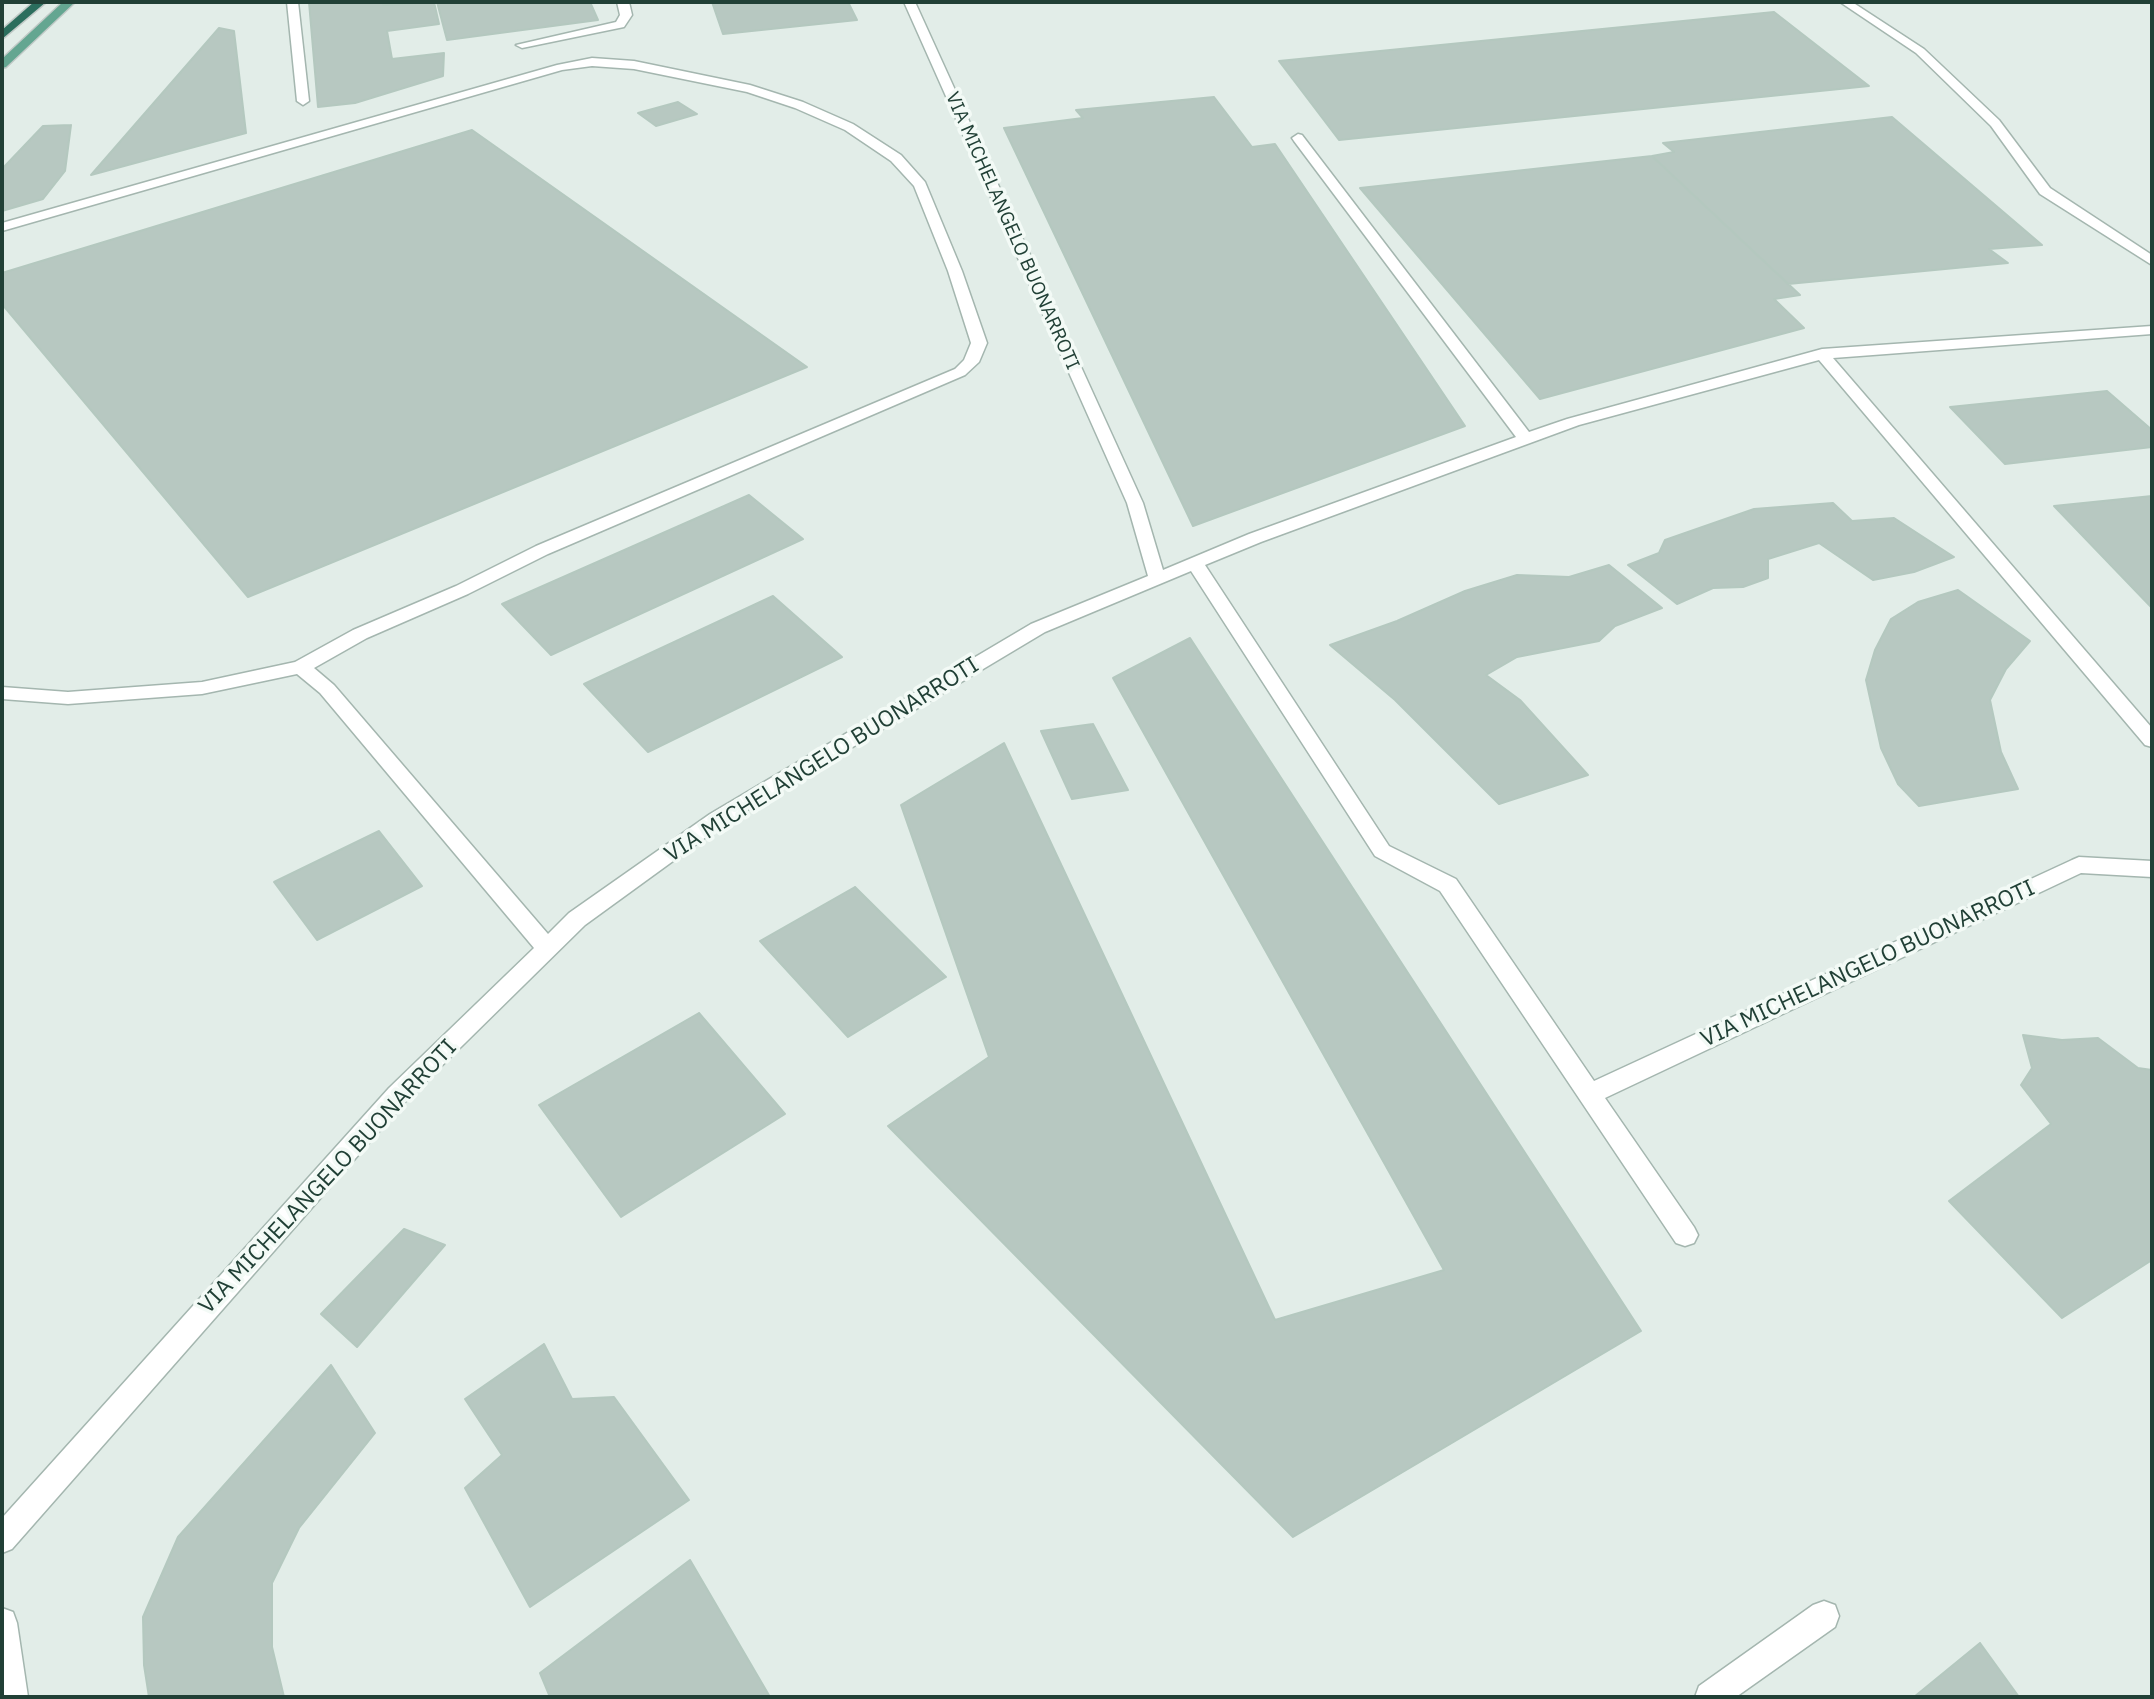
<!DOCTYPE html>
<style>
body{margin:0}
#map{position:relative;width:2154px;height:1699px;overflow:hidden;background:#e2ede8;font-family:"IBM Plex Sans",sans-serif}
canvas{display:block}
.frame{position:absolute;inset:0;border:4px solid #214036;pointer-events:none}
</style>
<div id="map">
<canvas width="2154" height="1699"></canvas>
<div class="frame"></div>
</div>
<script>
const ctx = document.querySelector('canvas').getContext('2d');
ctx.lineJoin = 'round';
function fillPath(path, color) { ctx.fillStyle = color; ctx.fill(path, 'evenodd'); }
const toPath = rows => new Path2D(rows.map(r => 'M' + r).join(''));
function stroke(path, color, width, dash) { ctx.strokeStyle = color; ctx.lineWidth = width; ctx.lineCap = dash ? 'butt' : 'round'; ctx.setLineDash(dash || []); ctx.stroke(path); }
function write(font, color, halo, rows, align = 'center') {
  ctx.font = font + ' "IBM Plex Sans",sans-serif'; ctx.lineWidth = 7; ctx.setLineDash([]); ctx.textBaseline = 'middle'; ctx.strokeStyle = halo; ctx.fillStyle = color; for (const [text, x, y, turn = 0] of rows) {
    ctx.save(); ctx.translate(x, y); ctx.rotate((+turn || 0) * Math.PI / 180); ctx.textAlign = isNaN(turn) ? turn : align; if (halo) ctx.strokeText(text, 0, 0); ctx.fillText(text, 0, 0); ctx.restore();
  }
}
const building = toPath([
 [309,2,383,2,383,5,434,2,439,24,387,31,392,59,444,53,443,76,355,103,318,107,309,2],
 [437,2,590,2,598,20,447,40,437,2],
 [712,2,848,2,857,20,723,34,712,2],
 [1774,12,1869,86,1339,140,1279,61,1774,12],
 [219,28,234,31,246,133,91,175,219,28],
 [1214,97,1252,147,1275,144,1465,426,1193,526,1004,128,1083,118,1076,110,1214,97],
 [678,102,697,114,656,126,638,113,678,102],
 [1892,117,2042,245,1989,249,2008,263,1788,284,1652,156,1674,152,1663,143,1892,117],
 [71,125,65,171,43,199,2,211,2,169,43,126,71,125],
 [472,130,807,367,248,597,2,304,2,273,472,130],
 [1652,156,1800,295,1774,299,1804,328,1540,399,1360,188,1652,156],
 [2107,391,2152,430,2152,447,2005,464,1950,407,2107,391],
 [749,495,803,539,551,655,502,604,749,495],
 [2152,496,2152,608,2054,506,2152,496],
 [1833,503,1852,521,1894,518,1954,557,1914,572,1873,580,1819,543,1768,559,1768,578,1743,587,1713,588,1677,604,1628,565,1659,553,1665,540,1754,509,1833,503],
 [1609,565,1662,608,1615,626,1599,641,1517,657,1486,675,1520,700,1588,775,1499,804,1395,700,1330,645,1397,621,1465,591,1517,575,1569,577,1609,565],
 [1958,590,2030,641,2006,669,1990,700,2001,752,2018,789,1919,806,1898,784,1881,748,1866,680,1875,650,1891,619,1918,602,1958,590],
 [773,596,842,657,648,752,584,684,773,596],
 [1190,638,1641,1331,1293,1537,888,1126,989,1057,901,805,1004,743,1275,1320,1444,1270,1113,678,1190,638],
 [1093,724,1128,790,1072,799,1041,731,1093,724],
 [379,831,422,886,317,940,274,882,379,831],
 [855,887,946,977,848,1037,760,941,855,887],
 [699,1013,785,1114,621,1217,539,1105,699,1013],
 [2023,1035,2062,1040,2098,1038,2138,1068,2152,1070,2152,1260,2062,1318,1949,1201,2051,1124,2021,1085,2032,1068,2023,1035],
 [404,1229,445,1245,357,1347,321,1314,404,1229],
 [544,1344,572,1399,614,1397,689,1500,530,1607,465,1488,502,1455,465,1399,544,1344],
 [331,1365,375,1433,299,1528,272,1583,272,1647,284,1697,149,1697,144,1665,143,1617,178,1537,331,1365],
 [690,1560,770,1697,550,1697,540,1673,690,1560],
 [1980,1643,2019,1697,1914,1697,1980,1643]
]);
const minor = toPath([
 [287,2,298,2,309,101,303,105,297,101,287,2],
 [617,2,629,2,632,15,624,27,522,48,516,45,616,22,620,15,617,2],
 [904,2,915,2,1143,503,1163,570,1249,534,1516,437,1294,141,1292,138,1298,134,1302,135,1529,432,1567,419,1822,349,2152,326,2152,334,1833,358,2152,728,2152,747,2145,745,1819,360,1579,425,1261,542,1205,565,1389,846,1456,879,1594,1081,2072,860,2079,857,2152,861,2152,877,2081,873,1605,1098,1694,1227,1698,1235,1694,1243,1685,1246,1676,1243,1440,891,1375,856,1191,571,1045,632,724,824,585,925,405,1102,12,1549,2,1553,2,1518,389,1088,534,948,320,693,297,674,202,694,68,704,2,699,2,687,68,692,202,682,295,662,353,630,456,586,536,546,955,369,964,360,971,343,948,271,914,186,891,161,845,130,795,108,747,92,634,69,592,66,562,70,2,231,2,223,557,65,592,58,634,61,750,85,803,102,853,124,901,155,925,182,962,271,987,343,979,362,965,375,548,554,468,594,367,638,314,668,334,685,548,934,569,913,710,814,1031,624,1148,576,1127,503,904,2],
 [1840,2,1852,2,1924,49,1999,120,2050,188,2152,255,2152,265,2040,194,1991,126,1916,53,1840,2],
 [1824,1601,1835,1605,1839,1616,1835,1627,1736,1697,1695,1697,1699,1686,1813,1605,1824,1601],
 [2,1608,13,1612,17,1623,28,1697,2,1697,2,1608]
]);
const major = toPath([
 [63,2,75,2,6,67,2,68,2,59,63,2]
]);
const highway = toPath([
 [34,2,46,2,2,39,2,30,34,2]
]);
const farStreetnames = [
 ["VIA MICHELANGELO BUONARROTI",1012,231,66]
];
const streetNames = [
 ["VIA MICHELANGELO BUONARROTI",822,760,-32],
 ["VIA MICHELANGELO BUONARROTI",1868,964,-25],
 ["VIA MICHELANGELO BUONARROTI",328,1177,-47]
];
fillPath(building, '#b7c8c1');
stroke(building, '#b4c8bf', 2);
stroke(minor, '#a4b6af', 3);
stroke(major, '#c1cac7', 3);
stroke(highway, '#c1cac7', 3);
fillPath(minor, '#fff');
fillPath(major, '#64a691');
fillPath(highway, '#2b6e5d');
write('19px', '#214036', '#f3faf6', farStreetnames);
write('23px', '#214036', '#f3faf6', streetNames);
</script>
